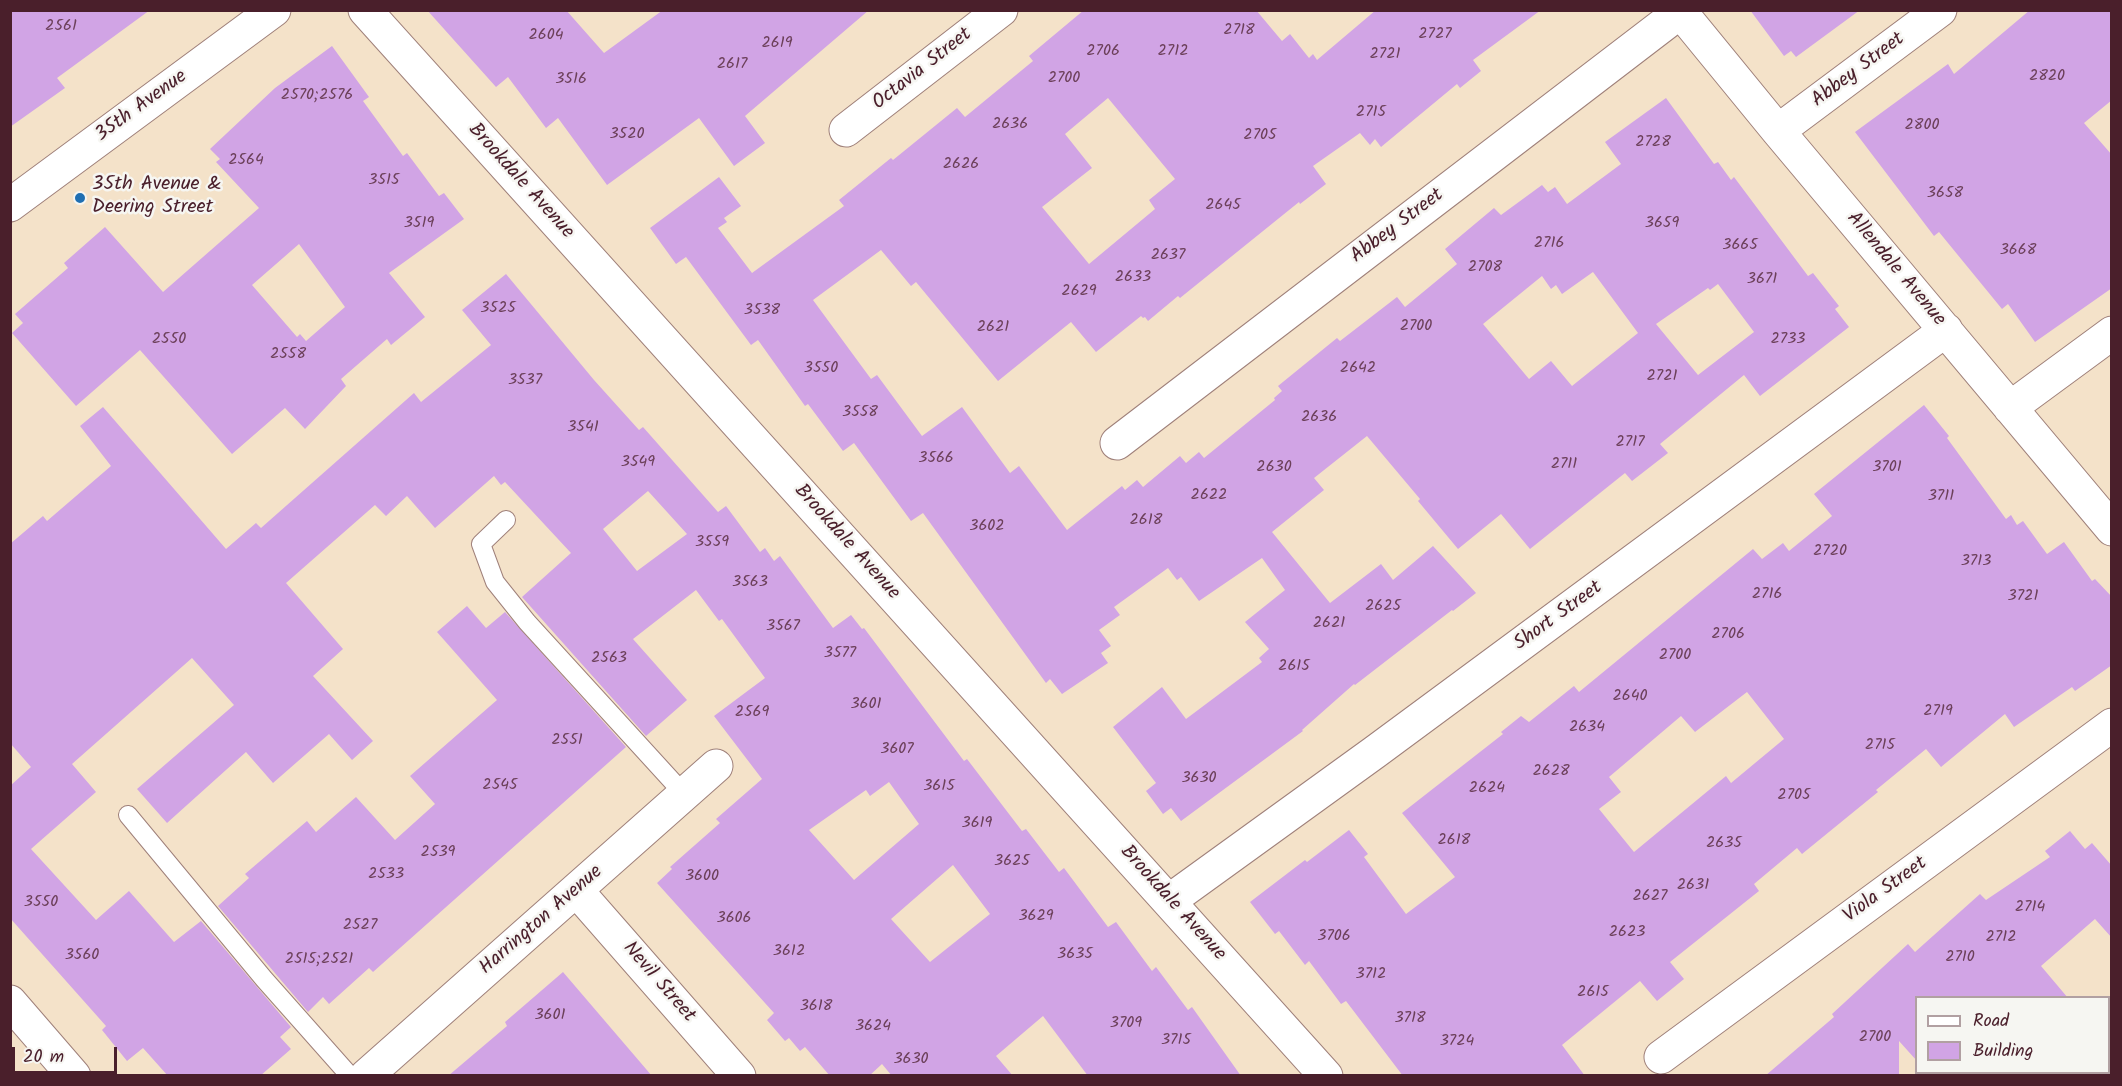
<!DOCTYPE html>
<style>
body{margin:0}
#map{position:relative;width:2122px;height:1086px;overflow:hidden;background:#f4e2c9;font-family:Kalam,sans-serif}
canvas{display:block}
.frame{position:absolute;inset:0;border:12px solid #4a1f2b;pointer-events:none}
.legend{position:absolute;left:1915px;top:996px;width:195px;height:78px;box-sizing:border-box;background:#f6f6f2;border:2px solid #b1a0a2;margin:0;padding:8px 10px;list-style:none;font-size:18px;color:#4a1f2b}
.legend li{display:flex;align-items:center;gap:12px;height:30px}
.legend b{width:30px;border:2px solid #b1a0a2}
.scale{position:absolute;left:12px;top:1047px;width:105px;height:27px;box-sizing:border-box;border:3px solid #4a1f2b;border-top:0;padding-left:8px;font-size:18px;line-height:21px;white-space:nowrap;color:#4a1f2b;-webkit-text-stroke:4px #f6f6f2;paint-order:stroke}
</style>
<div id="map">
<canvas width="2122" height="1086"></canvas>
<div class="frame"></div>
<ul class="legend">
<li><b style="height:8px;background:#fff"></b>Road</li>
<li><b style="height:16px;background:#d1a4e5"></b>Building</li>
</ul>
<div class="scale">20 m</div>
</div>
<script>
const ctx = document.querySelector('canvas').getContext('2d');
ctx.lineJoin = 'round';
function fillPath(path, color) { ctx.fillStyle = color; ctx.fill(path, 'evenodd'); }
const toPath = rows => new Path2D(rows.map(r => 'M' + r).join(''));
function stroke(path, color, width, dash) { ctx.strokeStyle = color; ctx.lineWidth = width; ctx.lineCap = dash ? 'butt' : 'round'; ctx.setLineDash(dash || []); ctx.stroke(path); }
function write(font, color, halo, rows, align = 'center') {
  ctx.font = font + ' Kalam,sans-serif'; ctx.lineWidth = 5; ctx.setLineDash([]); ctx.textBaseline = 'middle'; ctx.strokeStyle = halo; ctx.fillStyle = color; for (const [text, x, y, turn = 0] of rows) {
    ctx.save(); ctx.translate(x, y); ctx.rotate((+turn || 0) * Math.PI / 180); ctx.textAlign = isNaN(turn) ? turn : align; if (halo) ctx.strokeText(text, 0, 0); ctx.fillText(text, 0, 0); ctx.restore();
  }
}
const building = toPath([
 [10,10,150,10,57,78,65,88,10,127],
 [427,10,566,10,604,53,663,10,869,10,745,116,765,143,734,166,699,118,607,185,558,118,546,128,508,77,496,87],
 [1084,10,1256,10,1282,41,1290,34,1309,58,1313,54,1317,60,1376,10,1541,10,1473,60,1481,71,1460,88,1457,84,1381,147,1375,139,1370,145,1360,133,1313,166,1326,184,1300,204,1299,202,1180,298,1178,296,1148,321,1145,317,1143,318,1141,316,1096,352,1071,322,998,381,916,282,911,286,881,250,813,300,871,379,877,375,922,436,962,407,1010,473,1019,466,1067,530,1122,486,1125,490,1137,480,1143,487,1180,456,1186,463,1199,452,1204,458,1275,400,1274,398,1282,391,1278,386,1337,338,1340,341,1397,297,1405,307,1457,264,1445,249,1494,208,1501,215,1542,185,1548,192,1555,187,1567,204,1621,164,1605,142,1666,98,1714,164,1718,162,1731,180,1734,177,1808,276,1813,273,1839,306,1835,309,1849,327,1760,396,1744,375,1660,444,1668,453,1632,481,1625,473,1530,549,1501,514,1458,549,1418,501,1420,499,1367,436,1314,478,1324,490,1272,532,1330,603,1381,564,1393,580,1433,546,1476,593,1453,611,1452,610,1355,685,1354,684,1302,730,1303,731,1181,821,1171,808,1163,814,1146,791,1156,783,1113,727,1162,687,1186,719,1262,662,1259,658,1269,649,1245,622,1285,590,1262,558,1199,601,1181,577,1177,580,1168,568,1114,607,1120,615,1099,630,1111,646,1101,653,1108,663,1062,694,1050,679,1046,683,923,513,911,521,854,443,843,451,808,404,805,406,758,340,751,345,686,257,676,264,650,228,719,177,741,206,724,218,727,222,718,228,752,273,844,206,839,200,891,158,893,160,957,108,965,117,1033,61,1029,56],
 [1108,98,1175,179,1149,200,1155,209,1089,264,1042,207,1092,168,1065,134],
 [1593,272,1638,333,1572,386,1551,361,1529,379,1483,324,1542,276,1551,289,1556,285,1562,294],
 [1718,284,1754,332,1698,375,1656,324,1708,288,1710,290],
 [1750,10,1860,10,1796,57,1791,51,1784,56],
 [2030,10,2112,10,2112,100,2084,123,2112,155,2112,288,2035,342,2008,304,2002,309,1939,232,1934,236,1855,132,1948,64,1954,74],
 [332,46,369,97,363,101,403,156,407,153,439,196,444,193,464,219,389,273,425,317,391,345,387,339,341,379,346,386,305,429,285,408,232,454,140,350,76,406,12,333,23,323,15,314,68,268,64,263,105,227,163,292,259,208,216,162,220,159,210,149,275,88],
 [299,244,345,307,306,341,300,334,297,337,252,285],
 [506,274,594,380,639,430,643,427,718,512,726,506,760,552,765,548,774,561,780,556,833,628,851,615,862,629,864,628,964,761,967,759,1022,831,1026,829,1059,872,1064,868,1108,927,1116,922,1152,971,1156,967,1188,1010,1192,1007,1241,1076,1088,1076,1043,1016,996,1056,1013,1076,892,1076,882,1064,869,1076,830,1076,805,1047,800,1051,789,1038,785,1041,767,1020,774,1013,657,883,672,869,670,867,720,823,716,819,762,779,714,716,765,678,722,619,719,621,696,590,633,639,687,700,646,736,522,597,571,553,505,482,501,485,494,476,435,528,407,496,386,516,375,505,286,583,343,649,313,676,373,741,352,760,329,734,273,783,246,752,167,823,137,789,234,705,192,658,72,764,96,792,31,849,96,920,129,891,174,942,201,921,291,1027,280,1037,291,1049,260,1076,168,1076,143,1048,127,1061,102,1030,106,1026,10,918,10,786,31,767,10,743,10,544,43,516,47,521,111,466,80,426,103,407,226,549,256,523,261,528,414,393,421,402,491,345,462,310],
 [648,491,687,534,637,571,603,529],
 [889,782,919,824,854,880,809,830,866,790,870,796],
 [953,865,990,914,930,962,891,919],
 [1924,405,1949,436,1947,438,2006,519,2011,515,2017,525,2023,521,2047,554,2064,542,2092,581,2095,579,2112,597,2112,665,2075,691,2072,687,2014,727,2005,714,1941,767,1926,749,1876,790,1878,792,1802,854,1797,848,1754,884,1759,891,1670,962,1684,979,1657,1001,1640,981,1562,1045,1585,1076,1403,1076,1346,1001,1341,1004,1309,961,1305,965,1279,931,1275,934,1250,902,1305,860,1307,862,1349,830,1368,854,1364,857,1406,914,1455,877,1402,813,1503,734,1501,732,1521,716,1529,722,1574,686,1579,692,1753,549,1762,559,1783,543,1789,551,1832,516,1814,494],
 [1747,692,1784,739,1731,783,1726,776,1634,852,1599,809,1621,792,1609,777,1681,716,1695,732],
 [467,606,486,628,505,612,626,747,373,972,369,968,329,1004,323,997,308,1012,218,906,249,878,245,874,307,821,316,832,356,797,395,840,435,804,410,776,497,700,437,632],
 [2070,831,2085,849,2092,843,2112,866,2112,938,2095,919,2041,966,2068,998,1917,998,1917,1061,1899,1041,1899,1076,1765,1076,1834,1017,1832,1014,1908,944,1915,952,1980,894,1986,900,2050,857,2045,851],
 [563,972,652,1076,448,1076,507,1026,505,1022]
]);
const lane = toPath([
 [506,520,481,544,495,582,527,622,684,794],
 [128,815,264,979,350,1076]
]);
const street = toPath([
 [365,10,1326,1076],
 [1679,10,1778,131,2112,529],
 [846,130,1001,10],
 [1778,131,1940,10],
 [2010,408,2112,333],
 [1117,443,1680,12],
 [577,891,739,1076],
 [1169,901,1375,752,1946,330],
 [10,1002,74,1076],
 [1661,1057,2112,725],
 [366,1076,716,766]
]);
const secondary = toPath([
 [10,205,274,10]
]);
const markers = [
 [80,198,6,"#1f6fb2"]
];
const numberNames = [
 ["2561",61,27],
 ["2718",1239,31],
 ["2727",1435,35],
 ["2604",546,36],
 ["2619",777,44],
 ["2706",1103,52],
 ["2712",1173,52],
 ["2721",1385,55],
 ["2617",732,65],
 ["2820",2047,77],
 ["2700",1064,79],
 ["3516",571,80],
 ["2570;2576",317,96],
 ["2715",1371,113],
 ["2636",1010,125],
 ["2800",1922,126],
 ["3520",627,135],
 ["2705",1260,136],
 ["2728",1653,143],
 ["2564",246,161],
 ["2626",961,165],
 ["3515",384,181],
 ["3658",1945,194],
 ["2645",1223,206],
 ["3519",419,224],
 ["3659",1662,224],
 ["2716",1549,244],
 ["3665",1740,246],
 ["3668",2018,251],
 ["2637",1168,256],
 ["2708",1485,268],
 ["2633",1133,278],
 ["3671",1762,280],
 ["2629",1079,292],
 ["3525",498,309],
 ["3538",762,311],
 ["2700",1416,327],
 ["2621",993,328],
 ["2550",169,340],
 ["2733",1788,340],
 ["2558",288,355],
 ["3550",821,369],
 ["2642",1358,369],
 ["2721",1662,377],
 ["3537",525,381],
 ["3558",860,413],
 ["2636",1319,418],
 ["3541",583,428],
 ["2717",1630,443],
 ["3566",936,459],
 ["3549",638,463],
 ["2711",1564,465],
 ["2630",1274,468],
 ["3701",1887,468],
 ["2622",1209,496],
 ["3711",1941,497],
 ["2618",1146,521],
 ["3602",987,527],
 ["3559",712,543],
 ["2720",1830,552],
 ["3713",1976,562],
 ["3563",750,583],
 ["2716",1767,595],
 ["3721",2023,597],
 ["2625",1383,607],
 ["2621",1329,624],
 ["3567",783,627],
 ["2706",1728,635],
 ["3577",840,654],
 ["2700",1675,656],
 ["2563",609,659],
 ["2615",1294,667],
 ["2640",1630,697],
 ["3601",866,705],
 ["2719",1938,712],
 ["2569",752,713],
 ["2634",1587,728],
 ["2551",567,741],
 ["2715",1880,746],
 ["3607",897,750],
 ["2628",1551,772],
 ["3630",1199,779],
 ["2545",500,786],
 ["3615",939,787],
 ["2624",1487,789],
 ["2705",1794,796],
 ["3619",977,824],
 ["2618",1454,841],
 ["2635",1724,844],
 ["2539",438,853],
 ["3625",1012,862],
 ["2533",386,875],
 ["3600",702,877],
 ["2631",1693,886],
 ["2627",1650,897],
 ["3550",41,903],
 ["2714",2030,908],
 ["3629",1036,917],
 ["3606",734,919],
 ["2527",360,926],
 ["2623",1627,933],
 ["3706",1334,937],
 ["2712",2001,938],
 ["3612",789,952],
 ["3635",1075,955],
 ["3560",82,956],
 ["2710",1960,958],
 ["2515;2521",319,960],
 ["3712",1371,975],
 ["2615",1593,993],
 ["3618",816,1007],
 ["3601",550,1016],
 ["3718",1410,1019],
 ["3709",1126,1024],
 ["3624",873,1027],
 ["2700",1875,1038],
 ["3715",1176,1041],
 ["3724",1457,1042],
 ["3630",911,1060]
];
const streetNames = [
 ["Octavia Street",923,70,-38],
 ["Abbey Street",1859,71,-37],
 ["35th Avenue",142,107,-36],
 ["Brookdale Avenue",520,182,48],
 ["Abbey Street",1398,227,-37],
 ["Allendale Avenue",1895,270,50],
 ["Brookdale Avenue",846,543,48],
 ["Short Street",1559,617,-36],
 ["Viola Street",1886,891,-36],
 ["Brookdale Avenue",1172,904,48],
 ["Harrington Avenue",542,921,-41],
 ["Nevil Street",658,983,49]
];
const poiNames = [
 ["35th Avenue &",92,186],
 ["Deering Street",92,209]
];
fillPath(building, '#d1a4e5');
stroke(lane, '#9f807a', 20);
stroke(street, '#9f807a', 35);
stroke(secondary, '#9f807a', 35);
stroke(lane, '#fff', 18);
stroke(street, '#fff', 33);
stroke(secondary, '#fff', 33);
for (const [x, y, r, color] of markers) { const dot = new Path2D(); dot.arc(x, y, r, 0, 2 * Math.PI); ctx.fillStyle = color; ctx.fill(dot); stroke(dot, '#f6f6f2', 2); }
write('16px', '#6c405a', null, numberNames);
write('20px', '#4a1f2b', '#f6f6f2', streetNames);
write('20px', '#4a1f2b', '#f6f6f2', poiNames, 'left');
</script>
